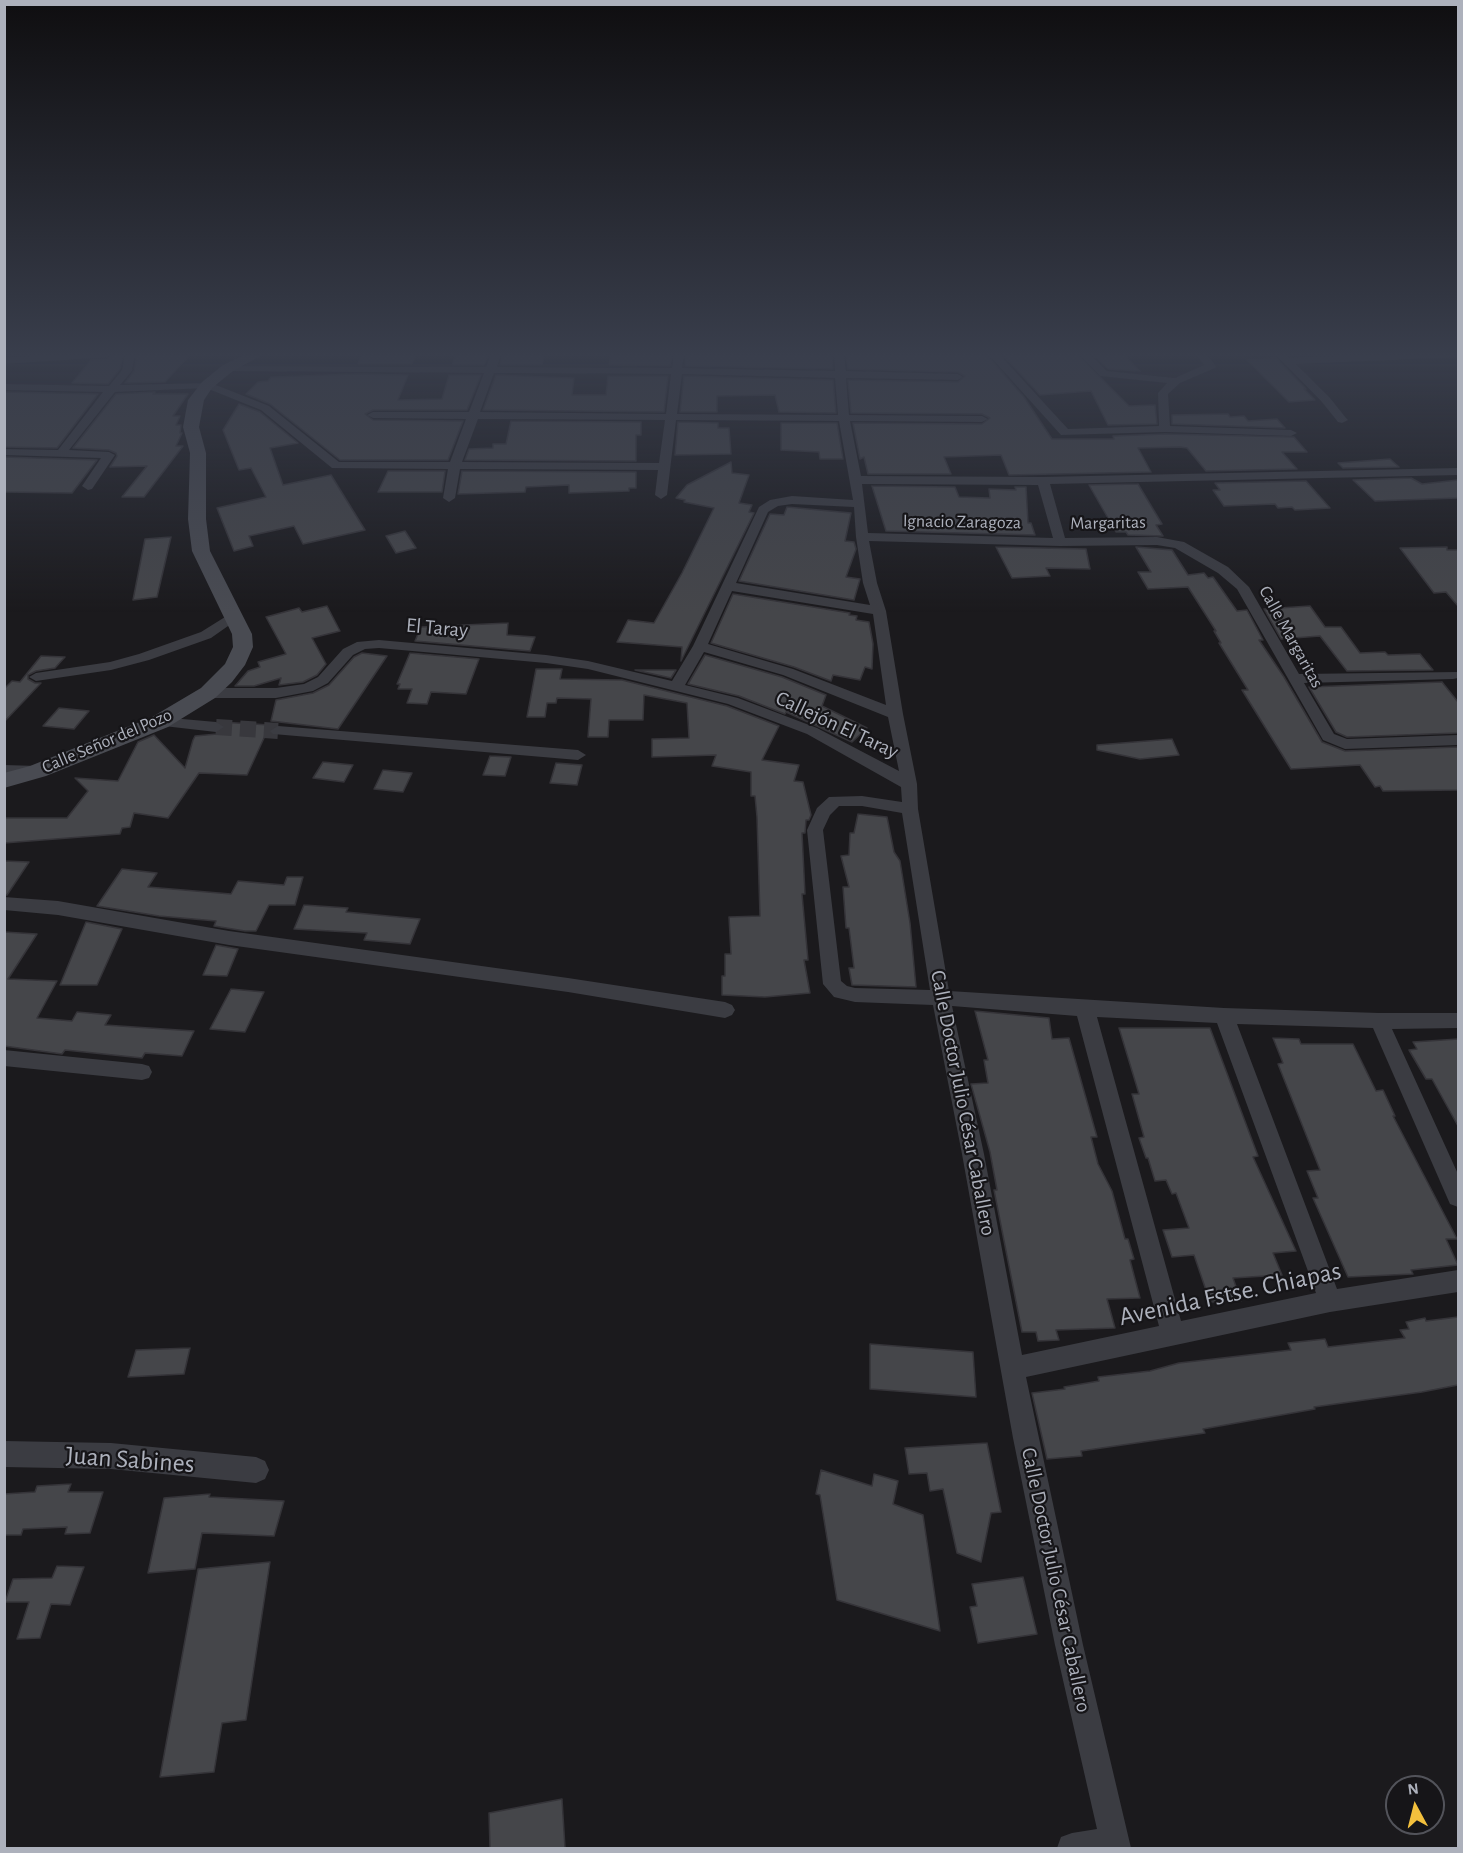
<!DOCTYPE html>
<meta charset="utf-8">
<style>
body{margin:0}
#map{position:relative;width:1463px;height:1853px;overflow:hidden;background:#1b1a1d;font-family:"Alegreya Sans",sans-serif}
canvas{display:block}
.frame{position:absolute;inset:0;border:6px solid #adb1bc;pointer-events:none}
.north{position:absolute;left:1385px;top:1775px;width:60px;height:60px;box-sizing:border-box;background:#161518;border:2px solid #52535a;border-radius:50%;rotate:353deg;font-size:16px;font-weight:700;line-height:24px;text-align:center;color:#adb1bc}
.north::after{content:'';display:block;margin:auto;width:21px;height:27px;background:#f3c03d;clip-path:polygon(50% 0,100% 100%,50% 72%,0 100%)}
</style>
<div id="map">
<canvas width="1463" height="1853"></canvas>
<div class="frame"></div>
<div class="north">N</div>
</div>
<script>
const ctx = document.querySelector('canvas').getContext('2d');
ctx.lineJoin = 'round';
function fillPath(path, color) { ctx.fillStyle = color; ctx.fill(path, 'evenodd'); }
const toPath = rows => new Path2D(rows.map(r => 'M' + r).join(''));
function stroke(path, color, width, dash) { ctx.strokeStyle = color; ctx.lineWidth = width; ctx.lineCap = dash ? 'butt' : 'round'; ctx.setLineDash(dash || []); ctx.stroke(path); }
function write(font, color, halo, rows, align = 'center') {
  ctx.font = font + ' "Alegreya Sans",sans-serif'; ctx.lineWidth = 4.5; ctx.setLineDash([]); ctx.textBaseline = 'middle'; ctx.strokeStyle = halo; ctx.fillStyle = color; for (const [text, x, y, turn = 0] of rows) {
    ctx.save(); ctx.translate(x, y); ctx.rotate((+turn || 0) * Math.PI / 180); ctx.textAlign = isNaN(turn) ? turn : align; if (halo) ctx.strokeText(text, 0, 0); ctx.fillText(text, 0, 0); ctx.restore();
  }
}
const building = toPath([
 [114,354,123,354,120,369,108,384,72,383,91,360,107,359,114,354],
 [137,354,191,354,165,382,125,383,134,371,137,354],
 [362,354,397,355,416,354,412,364,358,364,362,354],
 [456,354,489,354,484,365,452,365,456,354],
 [503,354,544,354,542,365,500,365,503,354],
 [611,354,672,354,670,366,609,365,611,354],
 [686,354,832,354,833,369,685,366,686,354],
 [846,354,986,354,1024,397,1052,439,1114,439,1113,436,1165,434,1294,437,1307,452,1282,452,1297,469,1206,471,1187,448,1180,447,1138,448,1151,472,1009,475,1001,455,944,457,951,474,868,474,864,457,860,459,853,423,982,424,990,418,982,414,851,413,848,380,958,382,965,376,958,372,848,369,846,354],
 [1002,354,1066,354,1068,356,1077,354,1129,406,1155,405,1157,424,1108,425,1091,391,1040,395,1002,354],
 [1123,354,1140,371,1108,369,1095,356,1123,354],
 [1276,358,1306,389,1304,389,1315,400,1289,402,1247,360,1276,358],
 [353,374,408,375,398,400,442,399,449,375,481,375,467,410,373,410,365,414,373,420,463,421,448,460,340,460,270,404,246,394,258,382,268,381,271,377,353,374],
 [496,375,574,378,572,395,606,395,608,376,668,376,664,412,483,410,496,375],
 [684,376,833,380,836,413,779,412,775,395,717,396,717,412,680,412,684,376],
 [4,392,98,394,57,448,4,447,4,392],
 [155,392,153,394,188,394,173,416,180,416,176,425,181,425,180,433,182,433,176,446,183,446,144,497,122,497,147,466,110,467,117,456,116,453,109,450,73,448,116,394,155,392],
 [239,404,260,412,298,443,270,448,283,485,331,475,365,530,303,544,294,526,249,536,253,546,234,551,217,508,266,497,251,468,239,470,223,430,239,404],
 [1228,414,1230,417,1244,416,1248,421,1277,419,1285,428,1172,424,1172,415,1228,414],
 [511,421,641,422,641,435,636,435,636,461,465,460,469,449,493,448,493,444,506,444,511,421],
 [678,422,718,423,718,428,729,428,731,454,675,455,678,422],
 [781,423,837,423,843,459,820,459,819,452,781,450,781,423],
 [4,457,97,460,72,493,4,492,4,457],
 [1390,459,1399,467,1343,468,1338,463,1390,459],
 [731,462,732,473,749,475,739,503,752,505,749,512,754,513,681,661,682,647,617,642,628,620,654,623,682,573,714,508,684,502,685,500,676,498,687,485,731,462],
 [388,471,445,471,442,492,378,492,388,471],
 [462,471,636,472,636,488,629,488,629,491,569,493,569,485,526,487,525,492,458,494,462,471],
 [1411,478,1422,484,1458,480,1458,498,1375,501,1353,480,1411,478],
 [1306,481,1330,508,1295,510,1292,507,1278,508,1275,504,1224,506,1213,490,1220,490,1215,483,1306,481],
 [1138,484,1162,524,1156,525,1163,536,1128,535,1126,532,1116,532,1089,485,1138,484],
 [872,486,955,487,959,497,990,498,989,489,1016,490,1015,487,1026,487,1028,523,1031,523,1035,535,886,531,872,486],
 [787,507,851,513,845,541,854,542,856,549,846,577,860,579,854,600,739,581,770,514,784,515,787,507],
 [405,531,416,548,396,553,386,536,405,531],
 [171,537,157,597,133,600,145,539,171,537],
 [996,547,1086,549,1090,569,1046,568,1050,576,1012,578,996,547],
 [1136,547,1172,550,1188,575,1204,573,1208,578,1213,577,1237,611,1247,610,1263,640,1259,640,1284,677,1322,742,1345,751,1458,747,1458,790,1383,791,1380,786,1375,787,1360,765,1291,769,1242,690,1248,690,1219,643,1221,643,1214,631,1216,631,1188,587,1148,589,1138,572,1151,572,1136,547],
 [1447,547,1447,550,1458,550,1458,606,1446,592,1434,593,1400,548,1447,547],
 [733,594,850,613,849,615,857,616,856,620,869,622,873,644,872,669,865,667,860,680,833,675,831,681,794,667,711,643,733,594],
 [327,606,340,631,312,638,326,664,317,675,303,682,279,685,281,678,254,686,235,686,248,671,260,667,258,662,286,654,266,617,299,608,302,612,327,606],
 [1310,606,1325,627,1341,627,1360,653,1385,652,1388,655,1420,654,1433,670,1347,671,1320,636,1281,639,1264,609,1310,606],
 [508,623,507,635,535,637,530,651,415,641,421,627,508,623],
 [362,653,387,656,338,729,271,721,276,700,313,693,329,685,354,657,362,653],
 [410,653,479,659,466,694,431,692,427,704,407,703,412,689,398,689,400,684,397,684,410,653],
 [705,655,782,677,826,695,822,706,867,728,852,742,786,712,785,714,739,696,688,684,705,655],
 [41,656,65,657,55,668,36,671,28,675,28,679,35,683,41,683,4,722,4,689,12,681,20,682,41,656],
 [536,669,562,669,560,679,622,680,727,706,779,726,762,760,799,765,794,781,803,782,811,815,809,820,806,820,805,833,802,833,805,894,802,894,808,960,804,960,810,993,765,997,722,995,722,976,725,976,725,954,731,954,729,917,760,916,757,817,755,796,751,796,751,772,712,766,716,755,652,757,652,739,689,738,687,703,644,695,643,720,609,720,608,737,588,737,591,699,557,698,556,703,547,703,545,717,527,717,536,669],
 [635,670,676,670,671,678,635,670],
 [1442,682,1458,702,1458,733,1347,737,1336,732,1309,687,1442,682],
 [59,708,89,711,74,729,43,726,59,708],
 [220,722,270,725,247,775,199,773,168,818,134,813,130,827,122,828,120,834,4,843,4,818,67,818,88,791,75,778,118,781,138,742,154,735,185,768,193,740,195,736,217,734,225,729,226,726,220,722],
 [1172,739,1179,755,1140,759,1097,750,1097,745,1172,739],
 [490,756,511,757,505,776,483,775,490,756],
 [323,762,353,765,344,782,313,778,323,762],
 [556,763,582,765,577,785,550,783,556,763],
 [383,770,412,773,403,792,374,789,383,770],
 [858,814,887,817,894,852,900,861,910,923,916,987,852,985,849,968,854,968,849,928,846,928,843,887,849,887,841,856,849,855,850,833,854,833,858,814],
 [4,861,29,862,7,895,4,895,4,861],
 [122,869,157,873,148,887,231,894,238,881,284,885,287,877,303,877,295,905,269,905,256,931,245,931,214,926,216,921,159,916,97,906,122,869],
 [304,905,348,908,346,912,420,919,410,944,364,940,367,933,294,929,304,905],
 [86,922,122,929,97,985,60,985,86,922],
 [4,932,37,934,8,979,57,981,37,1018,72,1021,77,1012,111,1015,105,1025,194,1031,182,1056,145,1053,142,1058,65,1050,62,1054,4,1046,4,932],
 [216,945,238,949,227,976,203,975,216,945],
 [231,989,264,992,245,1032,210,1029,231,989],
 [975,1011,1049,1018,1052,1039,1069,1038,1097,1137,1091,1137,1098,1164,1112,1191,1125,1239,1128,1239,1134,1259,1130,1260,1140,1298,1107,1299,1115,1328,1056,1330,1059,1340,1038,1341,1036,1332,1022,1332,994,1190,997,1190,990,1152,971,1084,988,1083,984,1060,988,1060,975,1011],
 [1119,1028,1210,1028,1258,1156,1253,1157,1296,1251,1273,1253,1282,1275,1233,1278,1241,1301,1210,1302,1194,1255,1172,1257,1163,1230,1189,1228,1176,1193,1172,1194,1166,1180,1155,1181,1148,1158,1146,1158,1139,1138,1144,1137,1132,1094,1139,1094,1119,1028],
 [1273,1038,1299,1039,1301,1044,1353,1044,1376,1091,1383,1090,1395,1116,1393,1116,1457,1239,1446,1239,1458,1265,1411,1270,1413,1274,1348,1277,1313,1198,1318,1198,1307,1171,1320,1170,1278,1064,1283,1063,1273,1038],
 [1458,1039,1458,1126,1432,1079,1426,1079,1409,1050,1417,1049,1413,1042,1458,1039],
 [1458,1317,1458,1385,1422,1392,1314,1407,1315,1409,1203,1429,1205,1433,1081,1451,1082,1456,1047,1459,1032,1393,1065,1389,1064,1387,1099,1381,1098,1377,1150,1371,1179,1363,1291,1350,1288,1343,1325,1339,1328,1347,1405,1338,1400,1330,1409,1329,1406,1322,1425,1318,1426,1321,1458,1317],
 [870,1344,973,1352,976,1397,870,1389,870,1344],
 [190,1348,184,1374,128,1377,136,1350,190,1348],
 [987,1443,1001,1512,991,1513,981,1562,957,1553,943,1489,930,1491,927,1473,909,1474,905,1448,987,1443],
 [821,1470,872,1486,874,1474,898,1481,893,1504,923,1515,940,1631,837,1600,820,1495,816,1494,821,1470],
 [71,1484,68,1492,103,1492,90,1533,65,1534,67,1527,23,1529,21,1535,4,1535,4,1494,35,1492,37,1486,71,1484],
 [210,1494,209,1497,284,1501,274,1536,202,1533,195,1569,148,1573,164,1498,210,1494],
 [270,1562,246,1720,222,1723,214,1772,160,1777,198,1569,270,1562],
 [57,1566,84,1567,70,1605,51,1604,40,1638,17,1639,29,1602,5,1602,13,1579,52,1578,57,1566],
 [1023,1577,1037,1634,978,1643,970,1607,977,1606,972,1584,1023,1577],
 [562,1799,565,1848,490,1848,489,1813,562,1799]
]);
const streetTunnel = toPath([
 [216,727,278,731]
]);
const street = toPath([
 [63,354,112,354,107,357,4,364,4,358,63,354],
 [125,354,135,354,132,371,120,385,211,383,269,406,339,462,450,462,466,419,373,418,367,415,373,412,469,412,484,373,228,371,224,370,224,366,486,367,491,354,501,354,497,367,672,368,674,354,684,354,682,368,835,371,834,354,844,354,846,371,958,374,963,377,958,380,846,378,849,415,982,416,988,419,982,422,850,421,861,476,1043,477,1458,468,1458,475,1050,484,1065,538,1157,537,1184,542,1228,567,1249,587,1299,674,1458,672,1458,678,1453,679,1304,683,1334,734,1347,739,1458,735,1458,745,1345,749,1323,740,1237,589,1218,573,1175,548,1157,545,1060,546,869,541,877,583,886,611,903,714,917,784,918,809,949,991,1224,1008,1379,1013,1458,1013,1458,1028,1392,1029,1458,1174,1458,1207,1450,1204,1373,1028,1237,1024,1337,1289,1458,1270,1458,1292,1330,1312,1026,1377,1083,1645,1131,1848,1057,1848,1061,1837,1072,1833,1097,1829,1055,1645,1013,1438,962,1154,933,1005,855,1002,834,997,823,984,807,830,817,808,829,797,862,796,902,802,901,787,807,734,728,704,588,669,546,663,379,648,365,649,353,655,328,683,313,691,276,698,208,698,201,693,208,688,276,688,304,684,318,677,343,649,357,642,379,640,546,655,588,661,672,681,693,646,759,507,770,500,792,496,853,500,839,421,676,420,667,495,661,499,655,495,658,470,460,469,455,498,449,502,443,498,448,469,332,468,261,410,206,388,115,392,69,450,109,452,115,455,92,489,88,490,82,486,101,458,4,455,4,449,58,450,103,392,4,390,4,384,109,386,122,370,125,354],
 [494,373,671,374,666,414,480,412,494,373],
 [682,374,835,378,838,415,677,414,682,374],
 [478,419,665,420,659,463,462,462,478,419],
 [862,484,1038,485,1053,538,868,533,862,484],
 [792,504,854,507,856,537,863,583,870,605,736,583,768,512,778,506,792,504],
 [732,591,873,614,886,705,793,669,708,644,732,591],
 [704,652,783,675,888,717,899,771,817,728,738,698,685,685,704,652],
 [839,806,862,806,902,813,930,990,855,988,847,986,841,981,823,830,830,815,839,806],
 [952,1006,1077,1016,1159,1326,1022,1355,984,1154,952,1006],
 [1097,1017,1217,1023,1316,1293,1181,1321,1097,1017],
 [988,354,999,354,1068,429,1159,426,1158,393,1167,383,1100,376,1079,354,1090,354,1107,371,1175,378,1204,365,1195,354,1206,354,1216,366,1215,368,1180,383,1168,394,1170,426,1291,430,1297,433,1291,436,1165,432,1061,435,988,354],
 [1384,354,1458,354,1458,357,1296,364,1330,398,1346,418,1348,420,1342,423,1338,422,1322,402,1278,357,1283,354,1290,358,1384,354],
 [233,612,238,613,240,616,238,619,211,638,149,660,111,670,36,681,29,677,36,673,110,662,139,654,201,632,233,612],
 [160,717,216,722,224,727,216,732,155,725,152,722,155,719,160,717],
 [278,726,578,750,586,755,578,760,273,734,270,731,278,726],
 [4,765,38,766,44,767,46,771,44,775,38,776,4,775,4,765],
 [4,897,58,901,229,931,568,978,725,1002,732,1005,735,1010,732,1015,725,1018,568,992,229,945,58,915,4,910,4,897],
 [4,1050,142,1064,149,1066,152,1072,149,1078,142,1080,4,1066,4,1050],
 [4,1441,111,1443,256,1457,265,1461,269,1470,265,1479,256,1483,111,1469,4,1467,4,1441]
]);
const secondary = toPath([
 [246,354,264,354,233,371,212,388,204,400,199,427,206,453,206,519,210,551,252,634,253,647,245,665,232,682,215,698,168,727,46,776,4,788,4,773,30,766,152,717,201,688,225,664,233,647,232,634,192,551,188,519,190,453,183,427,188,400,202,382,223,365,246,354]
]);
const farStreetnames = [
 ["Ignacio Zaragoza",962,522,1],
 ["Margaritas",1108,523,-1],
 ["Calle Margaritas",1291,637,61],
 ["Calle Señor del Pozo",107,741,-23]
];
const streetNames = [
 ["El Taray",437,628,5],
 ["Callejón El Taray",837,725,25],
 ["Calle Doctor Julio César Caballero",963,1103,79],
 ["Calle Doctor Julio César Caballero",1056,1580,78]
];
const nearStreetnames = [
 ["Avenida Fstse. Chiapas",1230,1294,-12],
 ["Juan Sabines",130,1460,4]
];
fillPath(building, '#45464a');
stroke(building, '#353439', 1.5);
stroke(streetTunnel, '#38383d', 16, [16, 8]);
fillPath(street, '#3b3c42');
fillPath(secondary, '#494b52');
const sky = ctx.createLinearGradient(0, 0, 0, 613);
sky.addColorStop(0, '#0f0e10');
sky.addColorStop(0.58, '#393e4c');
sky.addColorStop(1, '#393e4c00');
ctx.fillStyle = sky;
ctx.fillRect(0, 0, 1463, 613);
write('18px', '#adb1bc', '#161518', farStreetnames);
write('21px', '#adb1bc', '#161518', streetNames);
write('26px', '#adb1bc', '#161518', nearStreetnames);
</script>
